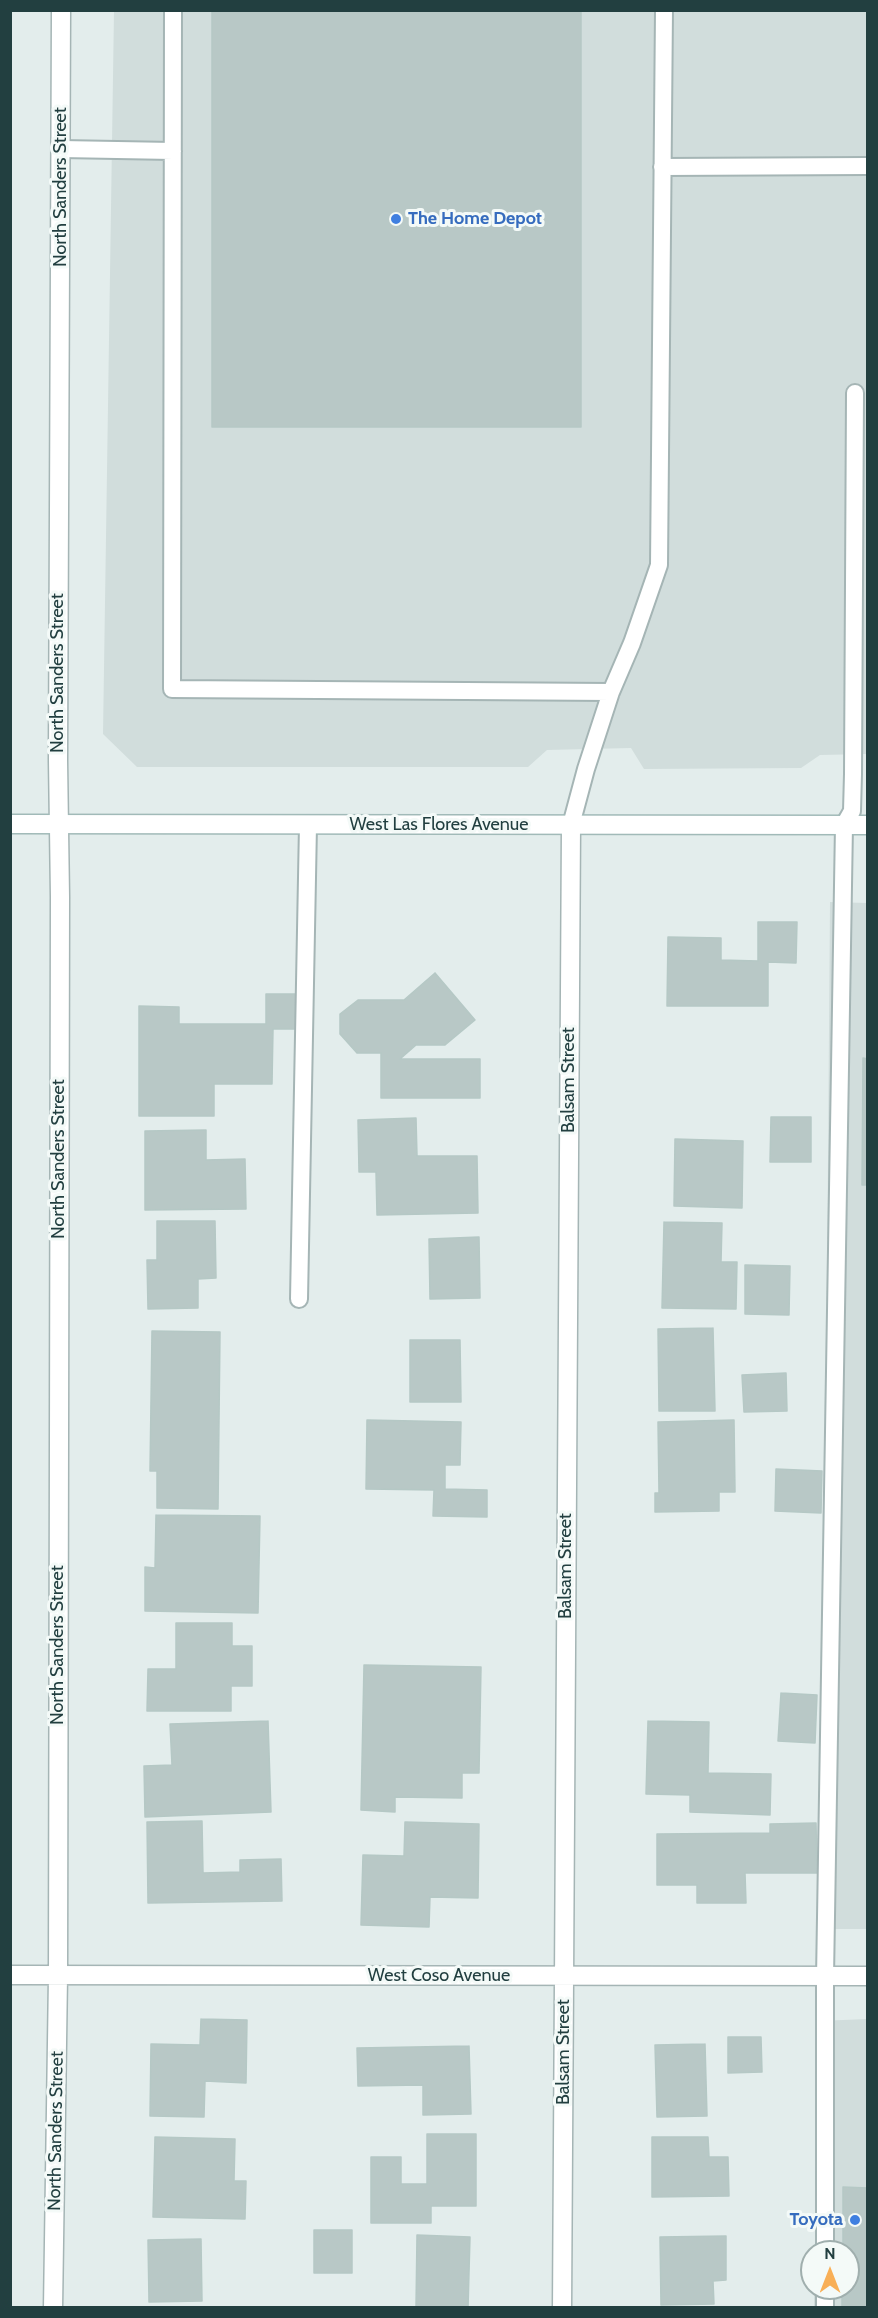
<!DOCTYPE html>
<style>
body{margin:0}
#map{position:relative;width:878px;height:2318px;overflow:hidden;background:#e3edec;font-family:Cabin,sans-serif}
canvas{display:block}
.frame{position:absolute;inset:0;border:12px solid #223f40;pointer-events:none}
.north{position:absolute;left:800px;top:2240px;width:60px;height:60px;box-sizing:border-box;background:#f4faf8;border:2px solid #a0afae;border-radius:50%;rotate:0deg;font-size:16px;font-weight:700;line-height:24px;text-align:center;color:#223f40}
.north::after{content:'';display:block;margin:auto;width:21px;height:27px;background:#f8af57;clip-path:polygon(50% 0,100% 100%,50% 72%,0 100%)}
</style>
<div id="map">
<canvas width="878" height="2318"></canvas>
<div class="frame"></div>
<div class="north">N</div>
</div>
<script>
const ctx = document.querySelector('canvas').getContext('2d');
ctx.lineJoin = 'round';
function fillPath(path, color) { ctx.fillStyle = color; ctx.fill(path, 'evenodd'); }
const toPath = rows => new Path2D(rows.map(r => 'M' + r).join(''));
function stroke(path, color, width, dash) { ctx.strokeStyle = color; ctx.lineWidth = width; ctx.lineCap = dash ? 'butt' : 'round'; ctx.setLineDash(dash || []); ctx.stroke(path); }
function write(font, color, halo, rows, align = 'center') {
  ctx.font = font + ' Cabin,sans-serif'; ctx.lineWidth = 6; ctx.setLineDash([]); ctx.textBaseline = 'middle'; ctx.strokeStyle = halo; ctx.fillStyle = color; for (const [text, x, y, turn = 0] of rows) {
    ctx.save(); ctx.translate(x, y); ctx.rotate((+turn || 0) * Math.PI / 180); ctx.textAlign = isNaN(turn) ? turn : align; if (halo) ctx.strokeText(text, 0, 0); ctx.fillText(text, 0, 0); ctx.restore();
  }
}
const built = toPath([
 [114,11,867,11,867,754,820,755,801,768,644,769,631,748,547,750,528,767,137,767,103,734],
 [830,902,867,903,868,1929,822,1929],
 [867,2019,867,2307,814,2308,814,2288,848,2288,848,2252,815,2252,819,2021]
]);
const building = toPath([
 [212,10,581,10,581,427,212,427,212,10],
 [758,922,797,922,796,963,768,962,768,1006,667,1006,668,937,721,938,721,960,758,961,758,922],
 [435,973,475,1020,445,1045,416,1045,400,1059,480,1059,480,1098,381,1098,381,1053,357,1053,340,1034,340,1014,358,1000,404,1000,435,973],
 [266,994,305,994,305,1029,273,1029,272,1084,214,1084,214,1116,139,1116,139,1006,179,1007,179,1024,266,1024,266,994],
 [863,1058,868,1059,868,1185,862,1185,863,1058],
 [771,1117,811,1117,811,1162,770,1162,771,1117],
 [416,1118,417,1156,477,1156,478,1213,377,1215,376,1172,359,1172,358,1120,416,1118],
 [206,1130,206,1160,245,1159,246,1209,145,1210,145,1131,206,1130],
 [675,1139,743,1141,742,1208,674,1206,675,1139],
 [157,1221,215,1221,216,1278,198,1279,198,1308,148,1309,147,1260,157,1260,157,1221],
 [664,1222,722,1223,721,1262,737,1262,736,1309,662,1308,664,1222],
 [479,1237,480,1298,430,1299,429,1239,479,1237],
 [745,1265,790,1266,789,1315,745,1314,745,1265],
 [713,1328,715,1411,659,1411,658,1329,713,1328],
 [152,1331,220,1332,218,1509,157,1508,157,1471,150,1471,152,1331],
 [410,1340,460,1340,461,1402,410,1402,410,1340],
 [786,1373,787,1411,744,1412,742,1375,786,1373],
 [367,1420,461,1422,460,1465,445,1465,445,1489,487,1490,487,1517,433,1516,434,1490,366,1489,367,1420],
 [734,1420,735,1492,719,1492,719,1511,655,1512,655,1493,659,1493,658,1422,734,1420],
 [776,1469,822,1471,821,1513,775,1511,776,1469],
 [156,1515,260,1516,258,1613,145,1611,145,1567,155,1568,156,1515],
 [176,1623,232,1623,232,1646,252,1646,252,1686,231,1686,231,1711,147,1711,148,1669,176,1669,176,1623],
 [364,1665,481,1667,479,1773,462,1773,462,1798,395,1797,395,1812,361,1810,364,1665],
 [781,1693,817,1695,815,1743,778,1741,781,1693],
 [268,1721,271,1812,145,1817,144,1766,172,1765,170,1724,268,1721],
 [648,1721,709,1722,708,1773,771,1774,770,1815,690,1812,690,1795,646,1794,648,1721],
 [202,1821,203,1873,240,1872,240,1860,281,1859,282,1901,148,1903,147,1822,202,1821],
 [405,1822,479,1824,478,1898,430,1897,429,1927,361,1925,363,1855,404,1856,405,1822],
 [816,1823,817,1873,745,1873,746,1903,697,1903,697,1885,657,1885,657,1834,770,1833,770,1824,816,1823],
 [201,2019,247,2020,246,2083,205,2081,204,2117,150,2116,151,2044,200,2045,201,2019],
 [728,2037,761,2037,762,2072,728,2073,728,2037],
 [705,2044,707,2116,657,2117,655,2045,705,2044],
 [469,2046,471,2114,423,2115,423,2085,358,2086,357,2048,469,2046],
 [427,2134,476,2134,476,2206,431,2206,431,2223,371,2223,371,2157,401,2157,401,2184,427,2184,427,2134],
 [155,2137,235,2139,234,2181,246,2181,245,2219,153,2217,155,2137],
 [652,2137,708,2137,709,2157,728,2157,729,2196,652,2197,652,2137],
 [843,2187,868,2188,868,2308,842,2308,842,2288,848,2288,848,2252,843,2252,843,2187],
 [314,2230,352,2230,352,2273,314,2273,314,2230],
 [417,2235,470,2237,468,2308,416,2307,417,2235],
 [726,2236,726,2280,713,2281,714,2304,661,2305,660,2237,726,2236],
 [201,2239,202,2301,149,2302,148,2240,201,2239]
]);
const service = toPath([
 [173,10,172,689,611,692],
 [61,149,173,151],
 [662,167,868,166],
 [571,825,586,769,611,692,632,643,659,565,664,10],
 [299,1299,308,825],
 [825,2252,825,1977,844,825,852,811,853,774,855,393],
 [825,2288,825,2308]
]);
const minor = toPath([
 [10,1975,868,1976],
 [53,2308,58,1976,60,897,58,760,61,10],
 [562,2308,571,825]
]);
const secondary = toPath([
 [10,824,868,825]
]);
const markers = [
 [396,219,6,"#3f7fe0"],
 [855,2220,6,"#3f7fe0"]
];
const streetNames = [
 ["North Sanders Street",61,187,-90],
 ["North Sanders Street",58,673,-90],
 ["West Las Flores Avenue",439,825],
 ["Balsam Street",569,1080,-90],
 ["North Sanders Street",59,1159,-90],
 ["Balsam Street",566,1566,-90],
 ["North Sanders Street",58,1645,-90],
 ["West Coso Avenue",439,1976],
 ["Balsam Street",564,2052,-90],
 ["North Sanders Street",56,2131,-89]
];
const shopNames = [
 ["The Home Depot",408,219],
 ["Toyota",843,2220,"right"]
];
fillPath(built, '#d1dddc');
fillPath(building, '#b8c8c6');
stroke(building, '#b5c8c5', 1.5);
stroke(service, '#a5b5b5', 20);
stroke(minor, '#a5b5b5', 21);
stroke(secondary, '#a1bab8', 21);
stroke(service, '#fff', 16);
stroke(minor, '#fff', 18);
stroke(secondary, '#fff', 18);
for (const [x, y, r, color] of markers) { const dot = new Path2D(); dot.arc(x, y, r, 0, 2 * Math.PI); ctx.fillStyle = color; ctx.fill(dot); stroke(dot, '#f4faf8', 2); }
write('18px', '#223f40', '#f4faf8', streetNames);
write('bold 18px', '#366cbe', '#f4faf8', shopNames, 'left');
</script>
